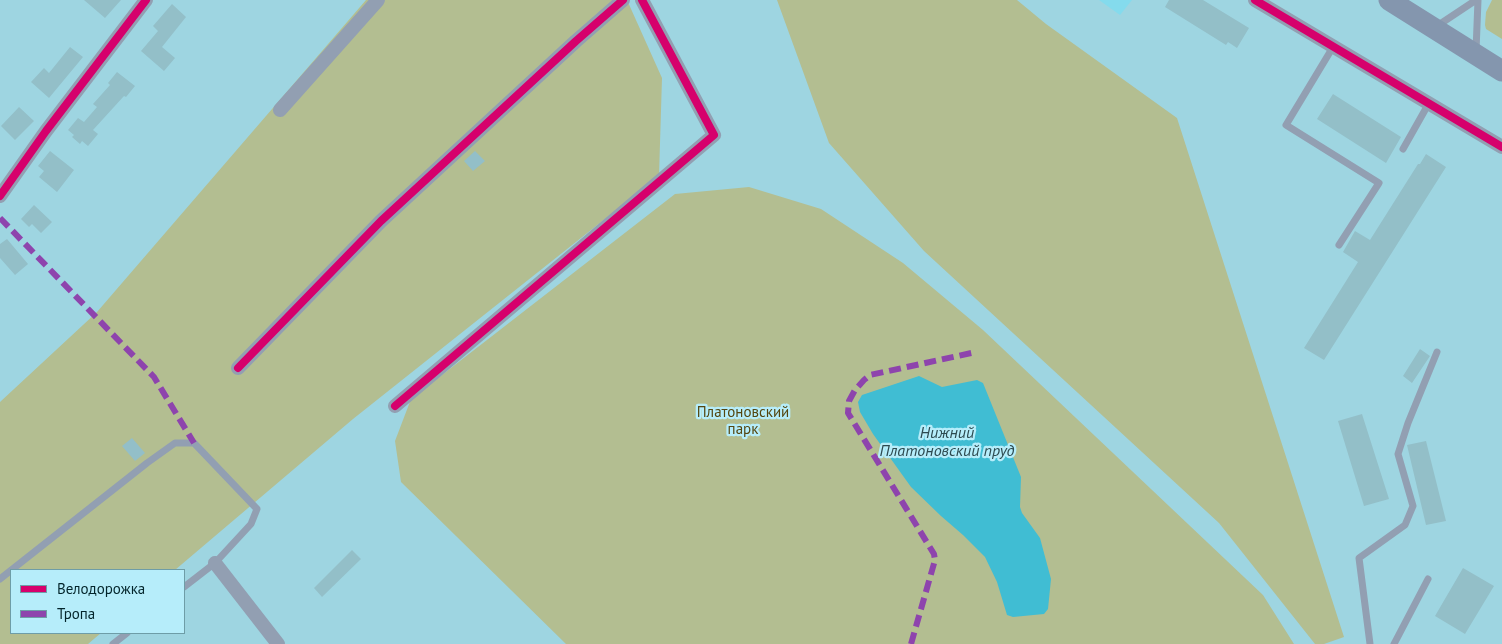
<!DOCTYPE html>
<meta charset="utf-8">
<style>
body{margin:0}
#map{position:relative;width:1502px;height:644px;overflow:hidden;background:#9ed5e1;font-family:"PT Sans",sans-serif}
canvas{display:block}
.legend{position:absolute;left:10px;top:569px;width:175px;height:65px;box-sizing:border-box;background:#b6edfa;border:1px solid #6e9da7;margin:0;padding:6px 9px;list-style:none;font-size:15px;color:#03252b}
.legend li{display:flex;align-items:center;gap:10px;height:25px}
.legend b{width:25px;border:1px solid #6e9da7}
</style>
<div id="map">
<canvas width="1502" height="644"></canvas>
<ul class="legend">
<li><b style="height:6px;background:#d6006c"></b>Велодорожка</li>
<li><b style="height:6px;background:#8e44ad"></b>Тропа</li>
</ul>
</div>
<script>
const ctx = document.querySelector('canvas').getContext('2d');
ctx.lineJoin = 'round';
function fillPath(path, color) { ctx.fillStyle = color; ctx.fill(path, 'evenodd'); }
const toPath = rows => new Path2D(rows.map(r => 'M' + r).join(''));
function stroke(path, color, width, dash) { ctx.strokeStyle = color; ctx.lineWidth = width; ctx.lineCap = dash ? 'butt' : 'round'; ctx.setLineDash(dash || []); ctx.stroke(path); }
function write(font, color, halo, rows, align = 'center') {
  ctx.font = font + ' "PT Sans",sans-serif'; ctx.lineWidth = 4.5; ctx.setLineDash([]); ctx.textBaseline = 'middle'; ctx.strokeStyle = halo; ctx.fillStyle = color; for (const [text, x, y, turn = 0] of rows) {
    ctx.save(); ctx.translate(x, y); ctx.rotate((+turn || 0) * Math.PI / 180); ctx.textAlign = isNaN(turn) ? turn : align; if (halo) ctx.strokeText(text, 0, 0); ctx.fillText(text, 0, 0); ctx.restore();
  }
}
const built = toPath([
 [1099,0,1132,0,1120,15]
]);
const green = toPath([
 [366,0,627,0,662,78,659,176,353,419,175,570,11,570,11,633,101,633,88,644,0,644,0,402,97,312],
 [777,0,1017,0,1046,24,1177,118,1344,637,1324,644,1315,644,1219,523,924,251,829,143],
 [1492,0,1502,0,1502,39,1486,29,1485,25,1486,12],
 [749,187,821,209,903,263,983,330,1263,595,1294,644,566,644,401,482,395,441,411,399,675,194]
]);
const water = toPath([
 [919,376,942,387,977,380,983,383,1021,477,1020,507,1022,513,1040,538,1051,579,1048,609,1044,614,1013,617,1007,615,997,582,985,557,963,535,941,516,911,487,873,434,860,412,858,402,862,395]
]);
const building = toPath([
 [84,0,121,0,105,18],
 [1169,0,1203,0,1249,28,1237,48,1228,42,1226,45,1165,7],
 [172,4,186,17,162,47,175,58,164,71,141,51,158,31,153,26],
 [70,47,83,57,49,98,31,82,44,68,49,73],
 [117,72,135,86,126,97,124,96,93,130,98,134,88,146,82,141,80,144,72,137,74,135,68,130,78,118,84,122,97,107,93,104,110,85,108,83],
 [1333,94,1401,137,1386,163,1317,119],
 [19,107,34,121,15,140,1,126],
 [50,151,74,170,57,192,39,177,44,171,38,166],
 [475,151,485,161,473,171,464,161],
 [1426,154,1446,167,1324,360,1304,348,1358,262,1343,252,1355,231,1370,240,1418,164,1420,164],
 [34,205,52,222,41,233,32,224,29,227,21,219],
 [7,239,28,264,15,275,0,258,0,244],
 [1420,349,1430,356,1412,383,1403,376],
 [1362,414,1389,499,1364,506,1338,421],
 [132,438,145,453,135,461,122,446],
 [1426,441,1446,521,1426,525,1407,445],
 [352,550,361,559,322,597,314,588],
 [1463,568,1494,586,1465,634,1435,616]
]);
const service = toPath([
 [1437,26,1476,0],
 [1333,47,1286,125,1379,183,1339,245],
 [1476,51,1478,0],
 [1403,149,1429,103],
 [0,579,147,463,175,443,194,443,257,509,251,524,215,563,184,587],
 [113,644,127,633],
 [1370,644,1359,558,1405,525,1413,506,1398,454,1408,423,1437,352],
 [1394,644,1428,579]
]);
const minor = toPath([
 [1255,0,1502,147],
 [280,110,378,0],
 [0,196,46,131,146,0],
 [238,368,381,221,576,41,623,0],
 [395,406,714,135,642,0],
 [215,563,278,644]
]);
const primary = toPath([
 [1389,0,1502,71]
]);
const quiet = toPath([
 [0,218,154,377,194,443],
 [911,644,935,560,934,554,848,413,849,401,855,390,864,380,870,375,976,352]
]);
const cycleway = toPath([
 [1255,0,1502,147],
 [0,196,46,131,146,0],
 [238,368,381,221,576,41,623,0],
 [395,406,714,135,642,0]
]);
const parkNames = [
 ["Платоновский",743,413],
 ["парк",743,430]
];
const waterNames = [
 ["Нижний",947,433],
 ["Платоновский пруд",947,451]
];
fillPath(built, '#84dbed');
fillPath(green, '#b3be91');
fillPath(water, '#40bdd3');
fillPath(building, '#93bfc8');
stroke(service, '#929fb2', 7);
stroke(minor, '#929fb2', 14);
stroke(primary, '#8496ae', 21);
stroke(quiet, '#8e44ad', 6, [12, 6]);
stroke(cycleway, '#d6006c', 8);
write('15px', '#544610', '#b6edfa', parkNames);
write('italic 16px', '#2d4a50', '#b6edfa', waterNames);
</script>
